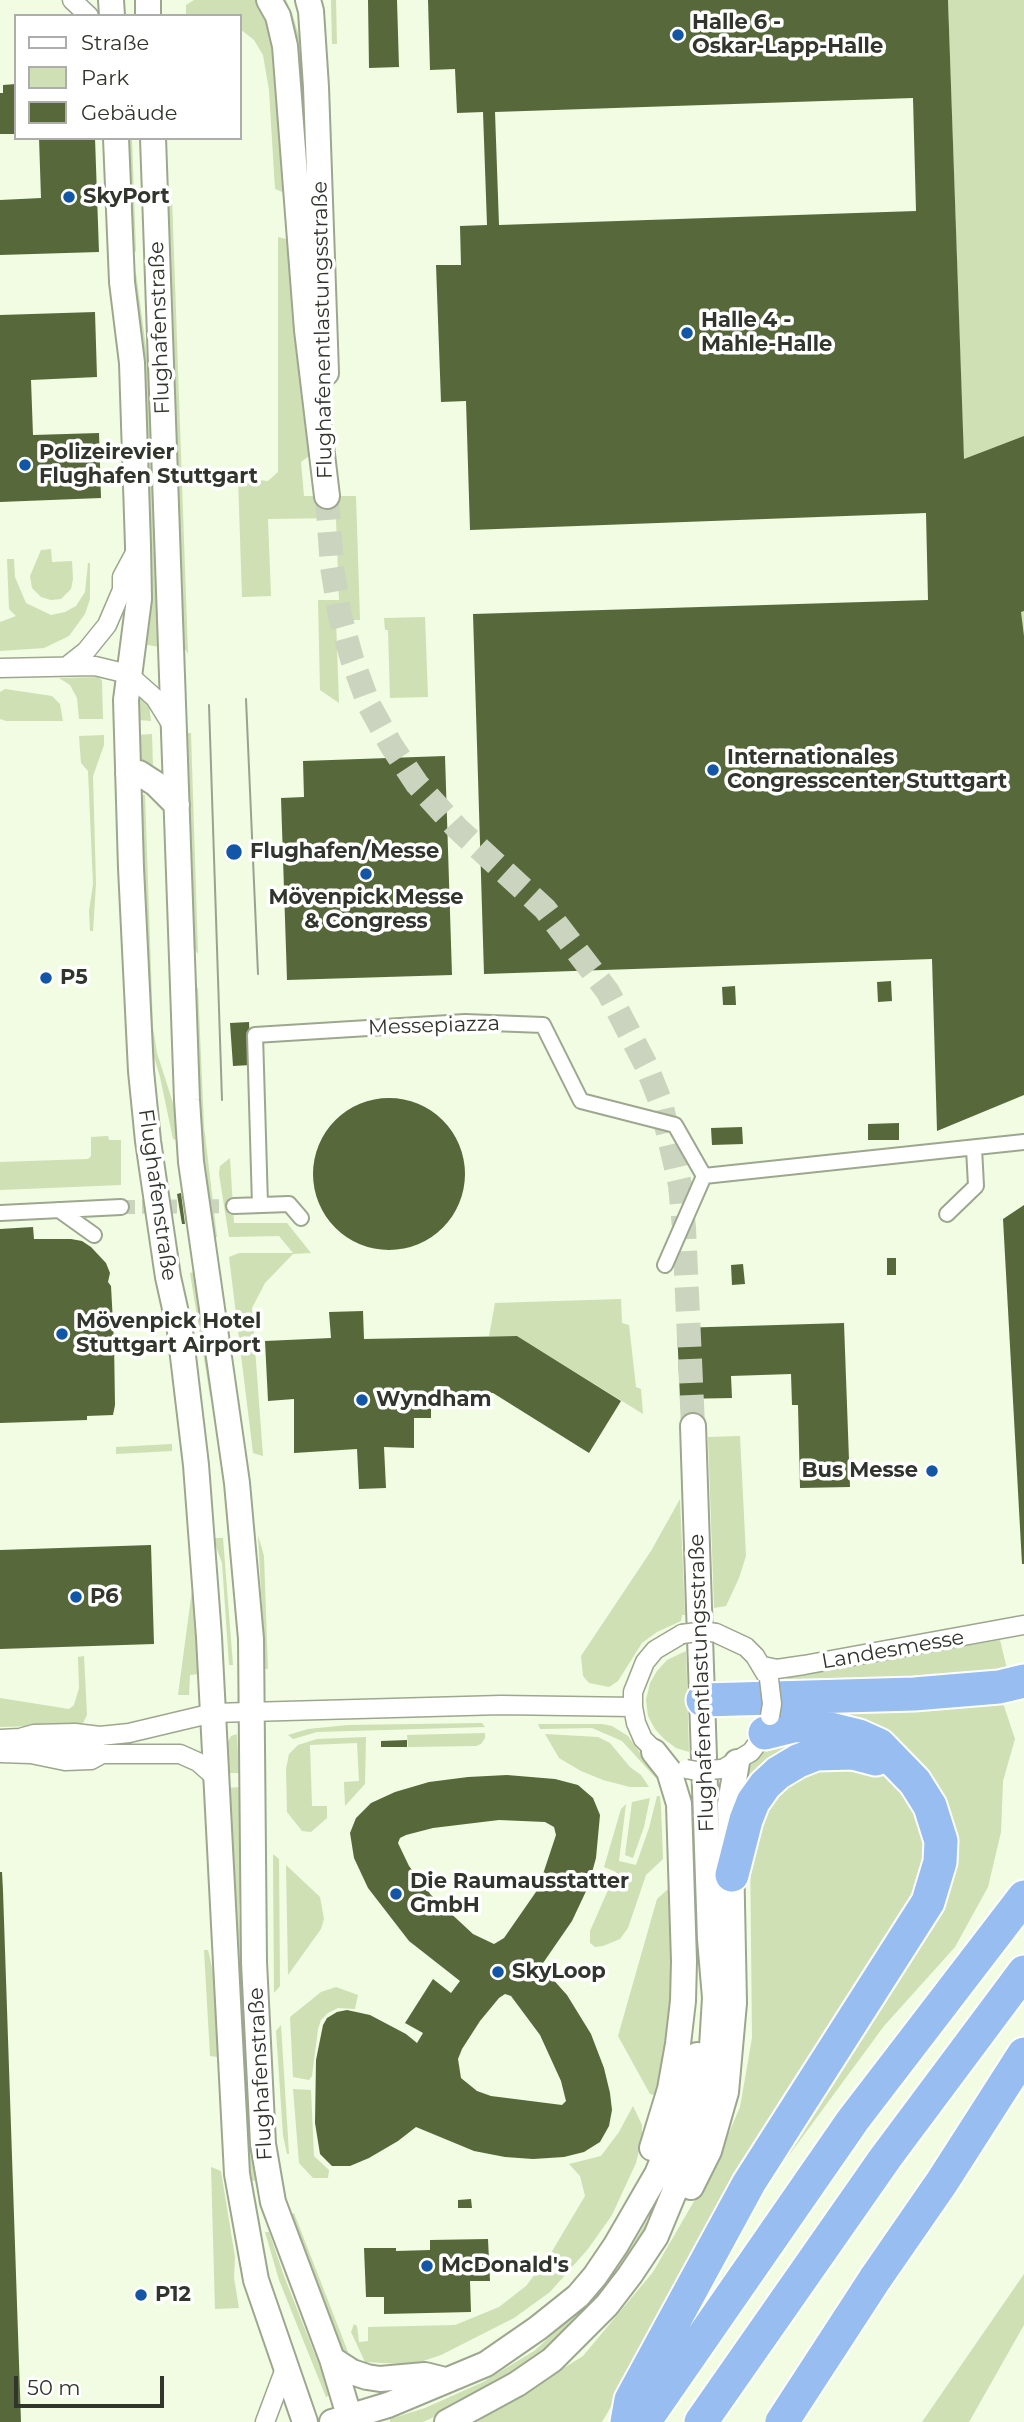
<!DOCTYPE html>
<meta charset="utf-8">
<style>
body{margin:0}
#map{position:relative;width:1024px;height:2422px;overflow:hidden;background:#f1fce2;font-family:Montserrat,sans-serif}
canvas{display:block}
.legend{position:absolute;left:14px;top:14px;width:228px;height:126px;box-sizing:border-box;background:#fff;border:2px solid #adaeab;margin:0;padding:9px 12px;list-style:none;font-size:21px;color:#31352c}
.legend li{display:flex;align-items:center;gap:14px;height:35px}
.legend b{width:35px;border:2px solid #adaeab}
.scale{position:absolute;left:14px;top:2376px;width:150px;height:32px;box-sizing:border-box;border:4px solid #31352c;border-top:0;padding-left:9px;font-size:21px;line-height:24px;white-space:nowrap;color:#31352c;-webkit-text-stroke:5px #fff;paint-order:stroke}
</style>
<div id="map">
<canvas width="1024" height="2422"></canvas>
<ul class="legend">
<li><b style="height:9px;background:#fff"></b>Straße</li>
<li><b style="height:19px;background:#cee0b4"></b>Park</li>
<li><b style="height:19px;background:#57693b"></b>Gebäude</li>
</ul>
<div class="scale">50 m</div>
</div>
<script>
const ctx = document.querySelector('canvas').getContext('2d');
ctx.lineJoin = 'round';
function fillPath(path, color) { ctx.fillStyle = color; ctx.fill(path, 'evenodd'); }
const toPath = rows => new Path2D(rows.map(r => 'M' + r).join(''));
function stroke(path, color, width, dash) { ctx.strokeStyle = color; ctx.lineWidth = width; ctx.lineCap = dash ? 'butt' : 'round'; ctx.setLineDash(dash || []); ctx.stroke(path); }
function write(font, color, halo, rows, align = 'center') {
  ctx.font = font + ' Montserrat,sans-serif'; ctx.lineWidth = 7; ctx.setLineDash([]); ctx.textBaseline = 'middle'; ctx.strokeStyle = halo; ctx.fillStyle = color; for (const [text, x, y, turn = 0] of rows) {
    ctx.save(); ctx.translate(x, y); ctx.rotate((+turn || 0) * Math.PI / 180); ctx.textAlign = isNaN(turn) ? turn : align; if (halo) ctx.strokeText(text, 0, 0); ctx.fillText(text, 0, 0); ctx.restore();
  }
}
const green = toPath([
 [194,0,256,0,265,15,272,32,287,194,275,189,269,90,263,55,254,40,240,29,240,16,186,16,186,5],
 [280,0,286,0,292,13,299,36,302,81,297,81],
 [331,0,336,0,337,44,332,44],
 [948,0,1024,0,1024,774,964,468],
 [127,138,132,138,136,251,131,256],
 [166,198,172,198,188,654,181,642],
 [278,237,286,239,292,247,309,456,301,462,304,496,356,496,360,620,336,620,339,703,320,690,318,600,339,600,336,518,268,519,271,596,242,597,238,478,268,481,278,472],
 [136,273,148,362,159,647,143,644,149,612,152,568,144,373,132,275],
 [51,549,52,562,72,561,73,579,71,589,61,599,51,600,41,597,32,588,30,576,41,550],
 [7,559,14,559,15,577,26,603,51,615,65,612,76,606,85,592,88,563,90,563,90,599,85,614,69,636,44,648,0,651,0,622,16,616,9,609],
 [425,617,428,697,390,698,388,630,385,630,384,618],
 [98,677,102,680,103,719,79,719,77,698,70,685,59,678],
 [5,689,52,696,60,704,63,721,6,721,0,719,0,692],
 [141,695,149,705,151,721,138,720,137,697],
 [185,733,191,733,198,954,193,947],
 [152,734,153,767,139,758,138,735],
 [104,735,104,745,93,776,96,884,93,931,90,931,89,911,93,884,88,771,81,763,79,736],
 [140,794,145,795,153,1027,157,1053,174,1106,176,1140,173,1139,160,1077,151,1047],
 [198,987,204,1126,217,1237,212,1238,200,1124,195,993],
 [108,1136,109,1140,121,1140,121,1185,0,1190,0,1162,88,1159,91,1156,91,1137],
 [230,1158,234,1223,287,1223,311,1253,293,1254,265,1283,252,1308,263,1456,253,1453,229,1257,239,1253,293,1253,279,1236,229,1237,219,1174,220,1166],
 [195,1272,214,1395,210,1396,190,1273],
 [621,1299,622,1323,629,1325,636,1387,641,1389,643,1414,517,1336,489,1336,495,1303],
 [740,1436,746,1556,739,1578,726,1606,714,1608,708,1437],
 [172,1444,172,1451,116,1454,116,1447],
 [680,1499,685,1615,682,1615,681,1621,657,1632,642,1643,618,1681,609,1687,589,1683,583,1676,581,1656,651,1551],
 [258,1535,264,1556,268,1669,265,1669],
 [213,1538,223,1538,233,1665,229,1665,222,1563],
 [194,1575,198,1674,190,1675,189,1695,178,1695],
 [1000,1640,1007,1669,963,1677,787,1682,787,1676],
 [686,1651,689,1752,676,1748,664,1739,655,1729,648,1716,646,1700,650,1683,657,1671,667,1660],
 [84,1656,87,1715,83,1723,78,1725,0,1727,0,1698,69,1709,74,1705,79,1688,78,1657],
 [1002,1700,1015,1739,1003,1781,1001,1832,988,1887,955,1947,884,2026,773,2177,927,1935,945,1903,952,1877,947,1814,822,1713],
 [482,1723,485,1727,317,1732,293,1739,288,1735,308,1729,348,1725],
 [538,1724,602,1724,612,1726,628,1736,646,1761,665,1778,670,1789,673,1842,669,1851,664,1787,622,1741,592,1728,540,1729],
 [485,1733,485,1738,481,1744,476,1746,408,1747,407,1735],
 [237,1734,239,1773,226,1773,225,1753,228,1742,231,1736],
 [545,1734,598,1737,610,1743,630,1767,641,1775,649,1787,630,1787,603,1780,581,1771,559,1758],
 [819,1736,737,1793,745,1771,768,1748],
 [366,1737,365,1784,345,1806,344,1782,359,1781,357,1743,310,1745,312,1806,327,1806,327,1818,311,1832,302,1831,287,1812,286,1769,289,1754,298,1745,317,1739],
 [860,1762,885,1774,913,1796,926,1829,926,1863,912,1908,740,2186,602,2422,477,2422,583,2356,653,2272,715,2165,740,2107,752,2038,750,1843,757,1809,815,1764],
 [240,1787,242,1842,239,1912,252,2139,257,2180,252,2181,247,2146,227,1788],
 [657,1796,660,1796,661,1806,663,1859,646,1875,628,1928,620,1939,603,1946,595,1947,590,1943,590,1931,616,1872,604,1867,621,1809,626,1804,619,1861,636,1865,649,1828],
 [650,1798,644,1827,633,1858,625,1855,632,1802],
 [273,1854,279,1859,280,1986,274,1993],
 [286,1865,320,1897,324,1919,321,1929,288,1975],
 [674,1889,675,1992,658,2096,650,2094,618,2036,657,1899,667,1890],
 [204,1950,208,1950,214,1976,218,2057,210,2056],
 [336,1987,358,1995,355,2009,338,2008,328,2013,321,2020,318,2029,312,2076,309,2080,293,2077,290,2017,321,1992],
 [281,2025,289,2154,287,2154,283,2135,276,2031],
 [293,2089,311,2090,314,2156,329,2170,328,2178,313,2178,299,2163],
 [633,2106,642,2125,642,2139,636,2163,612,2215,588,2249,550,2292,514,2318,441,2355,420,2362,401,2364,365,2362,351,2332,354,2324,357,2326,359,2342,368,2341,368,2327,455,2325,499,2307,526,2286,551,2253,585,2196,580,2176,569,2164,601,2156,619,2132],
 [211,2167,221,2171,235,2257,234,2278,239,2308,215,2309],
 [669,2176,656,2216,611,2284,576,2321,535,2357,485,2390,451,2409,423,2422,390,2422,390,2419,425,2408,483,2382,534,2351,575,2314,630,2249,652,2212],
 [294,2213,348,2352,345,2353,341,2349,288,2218],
 [265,2232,269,2232,284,2276,331,2395,326,2397,279,2280],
 [1024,2274,1024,2325,969,2422,922,2422]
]);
const building = toPath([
 [368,0,397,0,399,67,369,68],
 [428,0,948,0,964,459,1024,436,1024,611,1021,612,1024,636,1024,1095,937,1131,932,959,484,974,473,614,928,600,926,513,470,530,466,401,441,402,436,265,461,265,460,226,487,225,483,112,457,113,455,69,430,70],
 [913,98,916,211,499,225,495,112],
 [16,84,16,134,0,134,0,93,3,93,3,85],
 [39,138,95,138,99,252,0,255,0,200,41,198],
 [95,312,97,377,31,380,33,435,99,433,101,498,0,502,0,315],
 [445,756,452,975,287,980,281,798,304,797,303,761],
 [891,981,892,1001,878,1002,877,982],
 [735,986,736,1005,723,1005,722,987],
 [249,1022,251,1065,233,1066,230,1023],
 '313 1174a76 76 0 1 1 152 0a76 76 0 1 1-152 0Z',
 [899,1123,899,1140,868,1140,868,1124],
 [742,1127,743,1144,712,1145,711,1128],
 [181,1193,185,1224,182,1224,177,1194],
 [1024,1205,1024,1564,1022,1564,1003,1219],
 [33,1227,34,1239,71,1239,82,1241,91,1247,106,1263,110,1273,108,1282,111,1286,114,1341,115,1405,113,1415,87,1416,87,1420,0,1423,0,1229],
 [887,1258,896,1258,896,1275,887,1275],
 [743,1264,745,1284,732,1285,731,1265],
 [363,1311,364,1339,517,1336,621,1401,589,1453,493,1393,431,1393,431,1418,414,1418,414,1448,384,1447,386,1488,359,1489,357,1449,294,1453,294,1399,268,1401,265,1341,331,1338,329,1312],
 [844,1323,850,1487,800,1488,798,1405,792,1405,791,1374,731,1376,732,1398,680,1399,677,1328],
 [151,1545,154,1644,0,1649,0,1550],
 [407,1740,407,1747,381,1747,381,1741],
 [507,1775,555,1779,578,1785,593,1798,600,1815,596,1858,588,1887,572,1921,541,1966,567,1995,591,2034,604,2068,610,2093,612,2110,609,2126,600,2142,584,2152,564,2157,533,2159,505,2157,474,2151,416,2127,398,2141,369,2158,350,2166,332,2166,320,2154,315,2123,316,2060,323,2025,327,2018,337,2012,347,2010,370,2015,406,2034,417,2043,423,2033,405,2023,433,1979,451,1993,460,1981,409,1941,368,1888,354,1858,350,1833,356,1818,371,1803,395,1792,429,1782,468,1777],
 [499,1820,545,1822,554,1827,556,1835,538,1889,504,1938,494,1944,473,1934,431,1895,409,1866,398,1843,400,1838,406,1835,433,1828],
 [505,1994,511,1996,540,2035,561,2081,566,2101,562,2105,491,2096,477,2091,461,2078,458,2059,462,2049,480,2021,499,1998],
 [0,1872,2,1872,3,1891,21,2422,0,2422],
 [471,2199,472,2208,458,2208,458,2200],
 [488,2239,490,2281,470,2281,471,2312,384,2314,384,2297,366,2297,364,2248,396,2248,396,2251,430,2250,430,2240]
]);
const pedestrianTunnel = toPath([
 [121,1207,234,1206]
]);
const secondaryTunnel = toPath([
 [327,496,332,567,340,616,352,659,369,705,391,745,417,784,457,828,545,909,608,992,646,1065,661,1103,680,1185,684,1228,693,1426]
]);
const pedestrian = toPath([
 [704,1176,1024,1142],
 [260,1205,255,1035,465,1022,543,1025,581,1101,675,1125,704,1176],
 [234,1206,289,1204,301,1218],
 [59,1210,94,1235],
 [0,1213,121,1207],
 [947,1214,976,1186,974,1148],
 [665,1265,704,1176]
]);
const minor = toPath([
 [72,0,89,16],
 [67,666,86,651,107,625,122,590,122,577,137,549],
 [0,668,95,666,128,674,155,698,173,727],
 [716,1633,746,1647,755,1656,767,1676],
 [763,1666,777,1669,804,1665,1023,1625],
 [0,1739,20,1738,34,1734,75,1733,100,1736,129,1733,213,1713,501,1705,633,1707],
 [32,1743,53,1747,89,1745,99,1752],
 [0,1753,31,1754,65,1761,91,1760,102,1754,180,1754,198,1762,216,1778],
 [661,1757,643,1739,636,1723,633,1707,633,1692,645,1662,655,1650,682,1634],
 [726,1767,751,1752,765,1733,767,1726],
 [265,2422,286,2366]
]);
const secondary = toPath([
 [111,0,112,16],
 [148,0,148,16],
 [269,0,278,16,285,46,307,330,327,496],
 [308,0,311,11,316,87,326,373],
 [116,138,122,282,132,363,138,546,139,599,126,700,131,868,141,1071,148,1141,168,1277,180,1331,196,1465,209,1637,237,2174,256,2280,305,2422],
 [153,138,187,1100,191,1162,237,1483,251,1639,254,1962,263,2144,273,2202,332,2359,351,2422],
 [128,774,139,773,156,784,177,805],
 [652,2148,670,2089,678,2044,683,2001,684,1961,679,1804,669,1771,654,1752],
 [691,2187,709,2151,726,2092,734,2003,730,1804,737,1762],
 [332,2359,352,2372,367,2377,380,2379,425,2375,445,2380],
 [332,2422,388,2405,486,2364,538,2328,578,2296,595,2276,616,2245,657,2174,683,2111,697,2055],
 [447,2422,517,2384,552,2360,607,2305,630,2275,656,2236,683,2171,703,2106,711,2063,715,1998,710,1939,693,1426]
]);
const motorway = toPath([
 [703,1700,914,1694,999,1687,1024,1681],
 [732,1875,746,1820,753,1802,765,1785,778,1773,798,1761,816,1754,853,1753,876,1759],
 [875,2279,942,2182,1024,2054],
 [627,2422,631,2400,749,2183,928,1902,940,1862,941,1841,930,1806,915,1782,879,1745,859,1736,814,1725,793,1726,765,1733],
 [644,2422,853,2120,1024,1897],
 [701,2422,886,2157,1024,1972]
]);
const tram = toPath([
 [246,699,258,974],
 [209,705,222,1100]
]);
const minorBridge = toPath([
 [682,1634,705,1631,716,1633],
 [769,1679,772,1704,770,1716],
 [686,1769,697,1771,721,1769]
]);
const motorwayBridge = toPath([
 [782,2422,875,2279]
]);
const markers = [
 [678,35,7,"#1356a6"],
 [69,197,7,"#1356a6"],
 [687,333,7,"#1356a6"],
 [25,465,7,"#1356a6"],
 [713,770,7,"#1356a6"],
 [234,852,9,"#1356a6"],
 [366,874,7,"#1356a6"],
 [46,978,7,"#1356a6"],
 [62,1334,7,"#1356a6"],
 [362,1400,7,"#1356a6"],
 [932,1471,7,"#1356a6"],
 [76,1597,7,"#1356a6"],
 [396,1894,7,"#1356a6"],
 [498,1972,7,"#1356a6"],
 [427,2266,7,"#1356a6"],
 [141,2295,7,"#1356a6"]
];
const poiNames = [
 ["Halle 6 -",692,23],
 ["Oskar-Lapp-Halle",692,47],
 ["SkyPort",83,197],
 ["Halle 4 -",701,321],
 ["Mahle-Halle",701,345],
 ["Polizeirevier",39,453],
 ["Flughafen Stuttgart",39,477],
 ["Internationales",727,758],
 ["Congresscenter Stuttgart",727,782],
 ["Flughafen/Messe",250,852],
 ["Mövenpick Messe",366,898,"center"],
 ["& Congress",366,922,"center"],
 ["P5",60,978],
 ["Mövenpick Hotel",76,1322],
 ["Stuttgart Airport",76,1346],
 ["Wyndham",376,1400],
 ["Bus Messe",918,1471,"right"],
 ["P6",90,1597],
 ["Die Raumausstatter",410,1882],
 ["GmbH",410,1906],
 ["SkyLoop",512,1972],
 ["McDonald's",441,2266],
 ["P12",155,2295]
];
const streetNames = [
 ["Flughafenstraße",160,328,-92],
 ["Flughafenentlastungsstraße",323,330,-91],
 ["Messepiazza",434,1026,-2],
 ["Flughafenstraße",157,1195,82],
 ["Landesmesse",893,1650,-10],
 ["Flughafenentlastungsstraße",702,1683,-92],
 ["Flughafenstraße",261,2074,-93]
];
fillPath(green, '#cee0b4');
fillPath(building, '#57693b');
stroke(pedestrianTunnel, '#cbd4be', 14, [14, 7]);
stroke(secondaryTunnel, '#cbd4be', 24, [24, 12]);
stroke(pedestrian, '#9da78f', 18);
stroke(minor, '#9da78f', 21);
stroke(secondary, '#9da78f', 28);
stroke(motorway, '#fff', 37);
stroke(pedestrian, '#fff', 14);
stroke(minor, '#fff', 18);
stroke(secondary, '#fff', 24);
stroke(motorway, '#97bdf1', 33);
stroke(tram, '#99a18f', 2);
stroke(minorBridge, '#9da78f', 21, []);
stroke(motorwayBridge, '#fff', 37, []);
stroke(minorBridge, '#fff', 18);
stroke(motorwayBridge, '#97bdf1', 33);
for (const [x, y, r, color] of markers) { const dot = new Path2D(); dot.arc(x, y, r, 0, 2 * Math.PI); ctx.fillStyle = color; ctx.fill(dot); stroke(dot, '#fff', 2.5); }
write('bold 21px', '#31352c', '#fff', poiNames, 'left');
write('21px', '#31352c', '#fff', streetNames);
</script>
